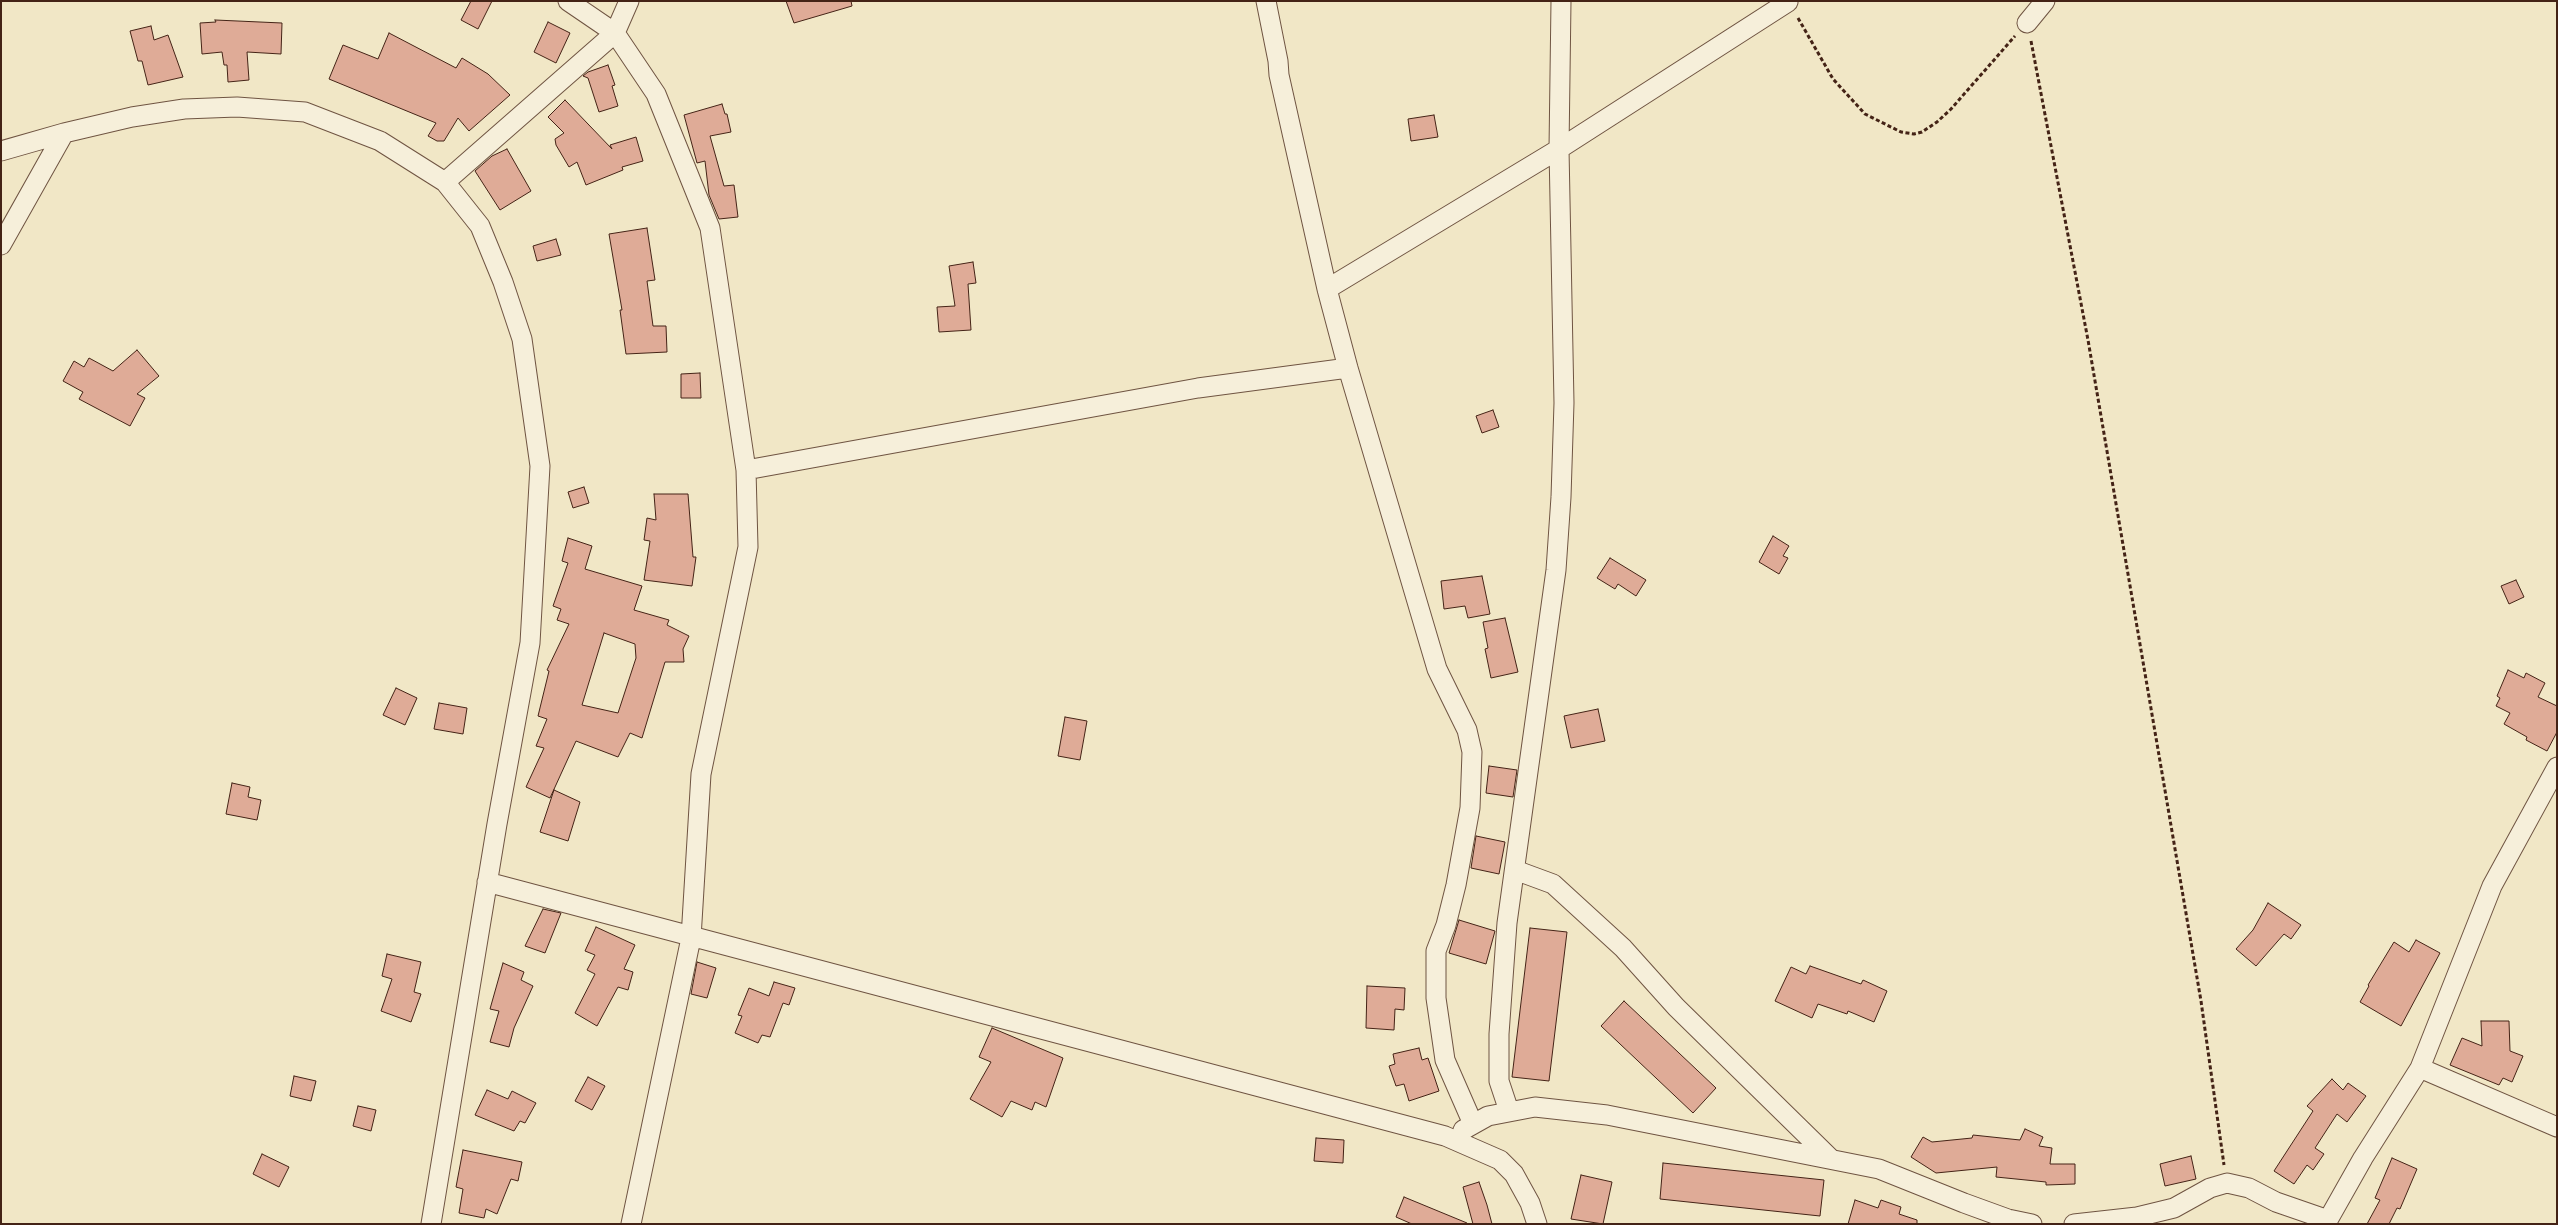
<!DOCTYPE html>
<style>
body{margin:0}
#map{position:relative;width:2558px;height:1225px;overflow:hidden;background:#f1e7c6;font-family:"IM FELL French Canon",serif}
canvas{display:block}
.frame{position:absolute;inset:0;border:2px solid #442316;pointer-events:none}
</style>
<div id="map">
<canvas width="2558" height="1225"></canvas>
<div class="frame"></div>
</div>
<script>
const ctx = document.querySelector('canvas').getContext('2d');
ctx.lineJoin = 'round';
function fillPath(path, color) { ctx.fillStyle = color; ctx.fill(path, 'evenodd'); }
const toPath = rows => new Path2D(rows.map(r => 'M' + r).join(''));
function stroke(path, color, width, dash) { ctx.strokeStyle = color; ctx.lineWidth = width; ctx.lineCap = dash ? 'butt' : 'round'; ctx.setLineDash(dash || []); ctx.stroke(path); }
const building = toPath([
 [471,1,492,1,478,29,461,20,471,1],
 [786,1,851,1,852,6,794,23,786,1],
 [215,20,282,23,281,54,247,52,249,80,228,82,227,65,224,65,222,52,202,54,200,23,216,22,215,20],
 [548,22,570,33,556,63,534,52,548,22],
 [151,26,154,40,168,35,183,77,148,85,142,61,138,61,130,31,151,26],
 [389,33,456,68,462,58,488,74,510,95,469,131,458,118,444,141,437,141,428,136,436,123,329,79,343,45,378,59,389,33],
 [608,65,615,85,612,86,618,106,599,112,588,78,583,76,588,72,608,65],
 [565,100,612,149,610,145,636,137,643,161,622,167,623,170,586,185,577,162,569,167,556,145,555,139,564,133,548,117,565,100],
 [722,104,725,114,727,114,731,132,710,136,724,186,734,185,738,217,719,219,709,195,705,161,697,163,684,115,722,104],
 [1434,115,1438,137,1411,141,1408,119,1434,115],
 [507,149,531,191,500,210,475,171,492,156,507,149],
 [647,228,655,280,647,281,653,326,666,326,667,352,626,354,620,310,622,310,609,234,647,228],
 [556,239,561,255,537,261,533,246,556,239],
 [973,262,976,283,968,284,971,330,939,332,937,307,955,306,949,266,973,262],
 [137,350,159,376,137,394,145,398,130,426,79,399,83,392,63,381,74,361,84,367,89,358,113,371,137,350],
 [700,373,701,398,681,398,681,374,700,373],
 [1493,410,1499,427,1482,433,1476,416,1493,410],
 [584,487,589,503,573,508,568,492,584,487],
 [654,494,688,494,693,557,696,557,692,586,644,580,650,541,644,540,647,518,656,520,654,494],
 [1773,536,1789,546,1783,556,1788,558,1779,574,1759,562,1773,536],
 [568,538,592,546,585,569,642,586,634,610,669,620,667,625,689,636,683,649,684,662,665,662,642,738,630,733,618,757,576,741,550,798,526,787,544,748,536,746,547,719,538,716,549,671,547,670,569,624,557,620,561,609,553,606,568,563,562,561,568,538],
 [604,633,635,644,636,658,618,713,582,705,604,633],
 [1610,558,1646,580,1636,596,1618,584,1615,589,1597,578,1610,558],
 [1482,576,1490,614,1468,618,1465,606,1444,609,1441,581,1482,576],
 [2516,580,2524,597,2509,604,2501,586,2516,580],
 [1505,618,1518,672,1491,678,1485,649,1488,648,1483,622,1505,618],
 [2508,670,2524,678,2526,673,2545,683,2538,697,2557,706,2557,732,2547,751,2526,740,2527,737,2504,724,2510,713,2496,706,2500,698,2497,696,2508,670],
 [396,688,417,698,405,725,383,715,396,688],
 [439,703,467,708,463,734,434,729,439,703],
 [1598,709,1605,741,1571,748,1564,716,1598,709],
 [1065,717,1087,721,1080,760,1058,756,1065,717],
 [1489,766,1517,770,1513,797,1486,793,1489,766],
 [232,783,250,787,248,797,261,800,257,820,226,814,232,783],
 [554,790,580,802,568,841,540,832,554,790],
 [1476,836,1505,842,1499,874,1471,868,1476,836],
 [2268,903,2301,925,2291,939,2284,934,2256,966,2236,949,2253,930,2268,903],
 [543,909,561,913,545,953,525,946,543,909],
 [1459,920,1495,931,1486,964,1449,953,1459,920],
 [596,927,635,945,624,969,633,972,628,990,618,987,597,1026,575,1013,595,974,587,970,595,955,585,951,596,927],
 [1530,928,1567,932,1549,1081,1512,1077,1530,928],
 [2416,940,2440,953,2401,1026,2360,1002,2369,986,2368,985,2394,942,2409,952,2416,940],
 [387,954,421,962,414,992,421,994,411,1022,381,1011,392,979,382,976,387,954],
 [697,962,716,968,707,998,691,994,697,962],
 [503,963,524,972,521,980,533,986,514,1028,509,1047,490,1042,499,1011,490,1009,503,963],
 [1810,966,1861,984,1863,980,1887,991,1874,1022,1848,1011,1847,1014,1818,1004,1812,1018,1775,1001,1791,967,1806,974,1810,966],
 [774,982,795,988,789,1005,783,1003,770,1037,762,1035,758,1043,735,1033,742,1016,738,1015,749,988,769,996,774,982],
 [1367,986,1405,988,1404,1010,1395,1009,1394,1030,1366,1028,1367,986],
 [1624,1001,1716,1088,1693,1113,1601,1026,1624,1001],
 [2481,1021,2509,1021,2510,1051,2523,1056,2512,1082,2503,1078,2499,1085,2450,1065,2462,1038,2482,1046,2481,1021],
 [992,1028,1063,1058,1046,1107,1035,1102,1032,1110,1011,1101,1002,1117,970,1099,991,1062,979,1057,992,1028],
 [1419,1048,1422,1060,1428,1058,1439,1091,1409,1101,1404,1084,1396,1086,1389,1066,1395,1064,1393,1054,1419,1048],
 [294,1076,316,1081,311,1101,290,1096,294,1076],
 [588,1077,605,1086,592,1110,575,1101,588,1077],
 [2332,1079,2343,1090,2348,1083,2366,1096,2347,1122,2337,1114,2315,1148,2324,1154,2313,1170,2307,1165,2294,1184,2274,1171,2313,1111,2307,1106,2332,1079],
 [487,1090,508,1099,512,1091,536,1103,525,1123,520,1121,514,1131,475,1115,487,1090],
 [358,1106,376,1110,371,1131,353,1126,358,1106],
 [2025,1129,2043,1137,2039,1146,2052,1148,2050,1164,2075,1164,2075,1184,2046,1185,2046,1182,1996,1177,1997,1167,1936,1173,1911,1157,1923,1137,1932,1142,1972,1138,1973,1135,2020,1140,2025,1129],
 [1316,1138,1344,1140,1343,1163,1314,1161,1316,1138],
 [463,1150,522,1162,518,1181,511,1179,497,1214,486,1209,484,1218,459,1213,463,1189,456,1187,463,1150],
 [262,1154,289,1167,279,1187,253,1174,262,1154],
 [2191,1156,2196,1179,2165,1186,2160,1164,2191,1156],
 [2392,1158,2417,1169,2400,1209,2397,1208,2389,1224,2367,1224,2380,1200,2375,1198,2392,1158],
 [1663,1163,1824,1180,1820,1216,1660,1199,1663,1163],
 [1581,1175,1612,1182,1603,1224,1571,1219,1581,1175],
 [1479,1182,1487,1205,1492,1224,1473,1224,1463,1187,1479,1182],
 [1404,1197,1467,1223,1467,1224,1412,1224,1396,1217,1404,1197],
 [1855,1200,1878,1208,1881,1200,1901,1207,1899,1214,1917,1220,1917,1224,1848,1224,1855,1200]
]);
const path = toPath([
 [1798,18,1833,79,1865,114,1901,132,1914,134,1922,132,1937,122,1951,109,2015,36],
 [2031,41,2088,340,2201,1001,2224,1165]
]);
const minor = toPath([
 [568,1,615,33,656,94,710,228,746,470,748,547,701,774,691,938,631,1224],
 [1266,1,1278,61,1279,75,1327,289,1348,368,1437,669,1467,730,1472,752,1470,808,1456,885,1446,925,1436,951,1436,998,1445,1060,1473,1124],
 [2027,23,2045,1],
 [1,151,64,133,132,117,184,109,237,107,305,112,380,141,445,182,480,226,503,282,522,339,540,466,530,643,497,824,431,1224],
 [445,182,615,33,629,1],
 [1,245,64,133],
 [1327,289,1559,149,1788,2],
 [746,470,1198,388,1348,368],
 [1515,870,1553,884,1623,948,1676,1007,1831,1159],
 [487,882,1445,1136,1500,1160,1514,1174,1530,1203,1537,1224],
 [2420,1068,2557,1127],
 [1509,1111,1499,1081,1499,1034,1507,923,1556,570,1561,497,1564,403,1559,149,1561,1],
 [1463,1130,1488,1116,1535,1107,1607,1115,1879,1169,1964,1203,2008,1219,2032,1224],
 [2074,1224,2137,1217,2174,1208,2210,1188,2227,1183,2249,1188,2276,1202,2328,1220,2363,1158,2420,1068,2492,886,2557,767]
]);
fillPath(building, '#dfab97');
stroke(building, '#442316', 1);
stroke(minor, '#6f5442', 21);
stroke(path, '#442316', 3, [4, 2.5]);
stroke(minor, '#f6efda', 19);
</script>
